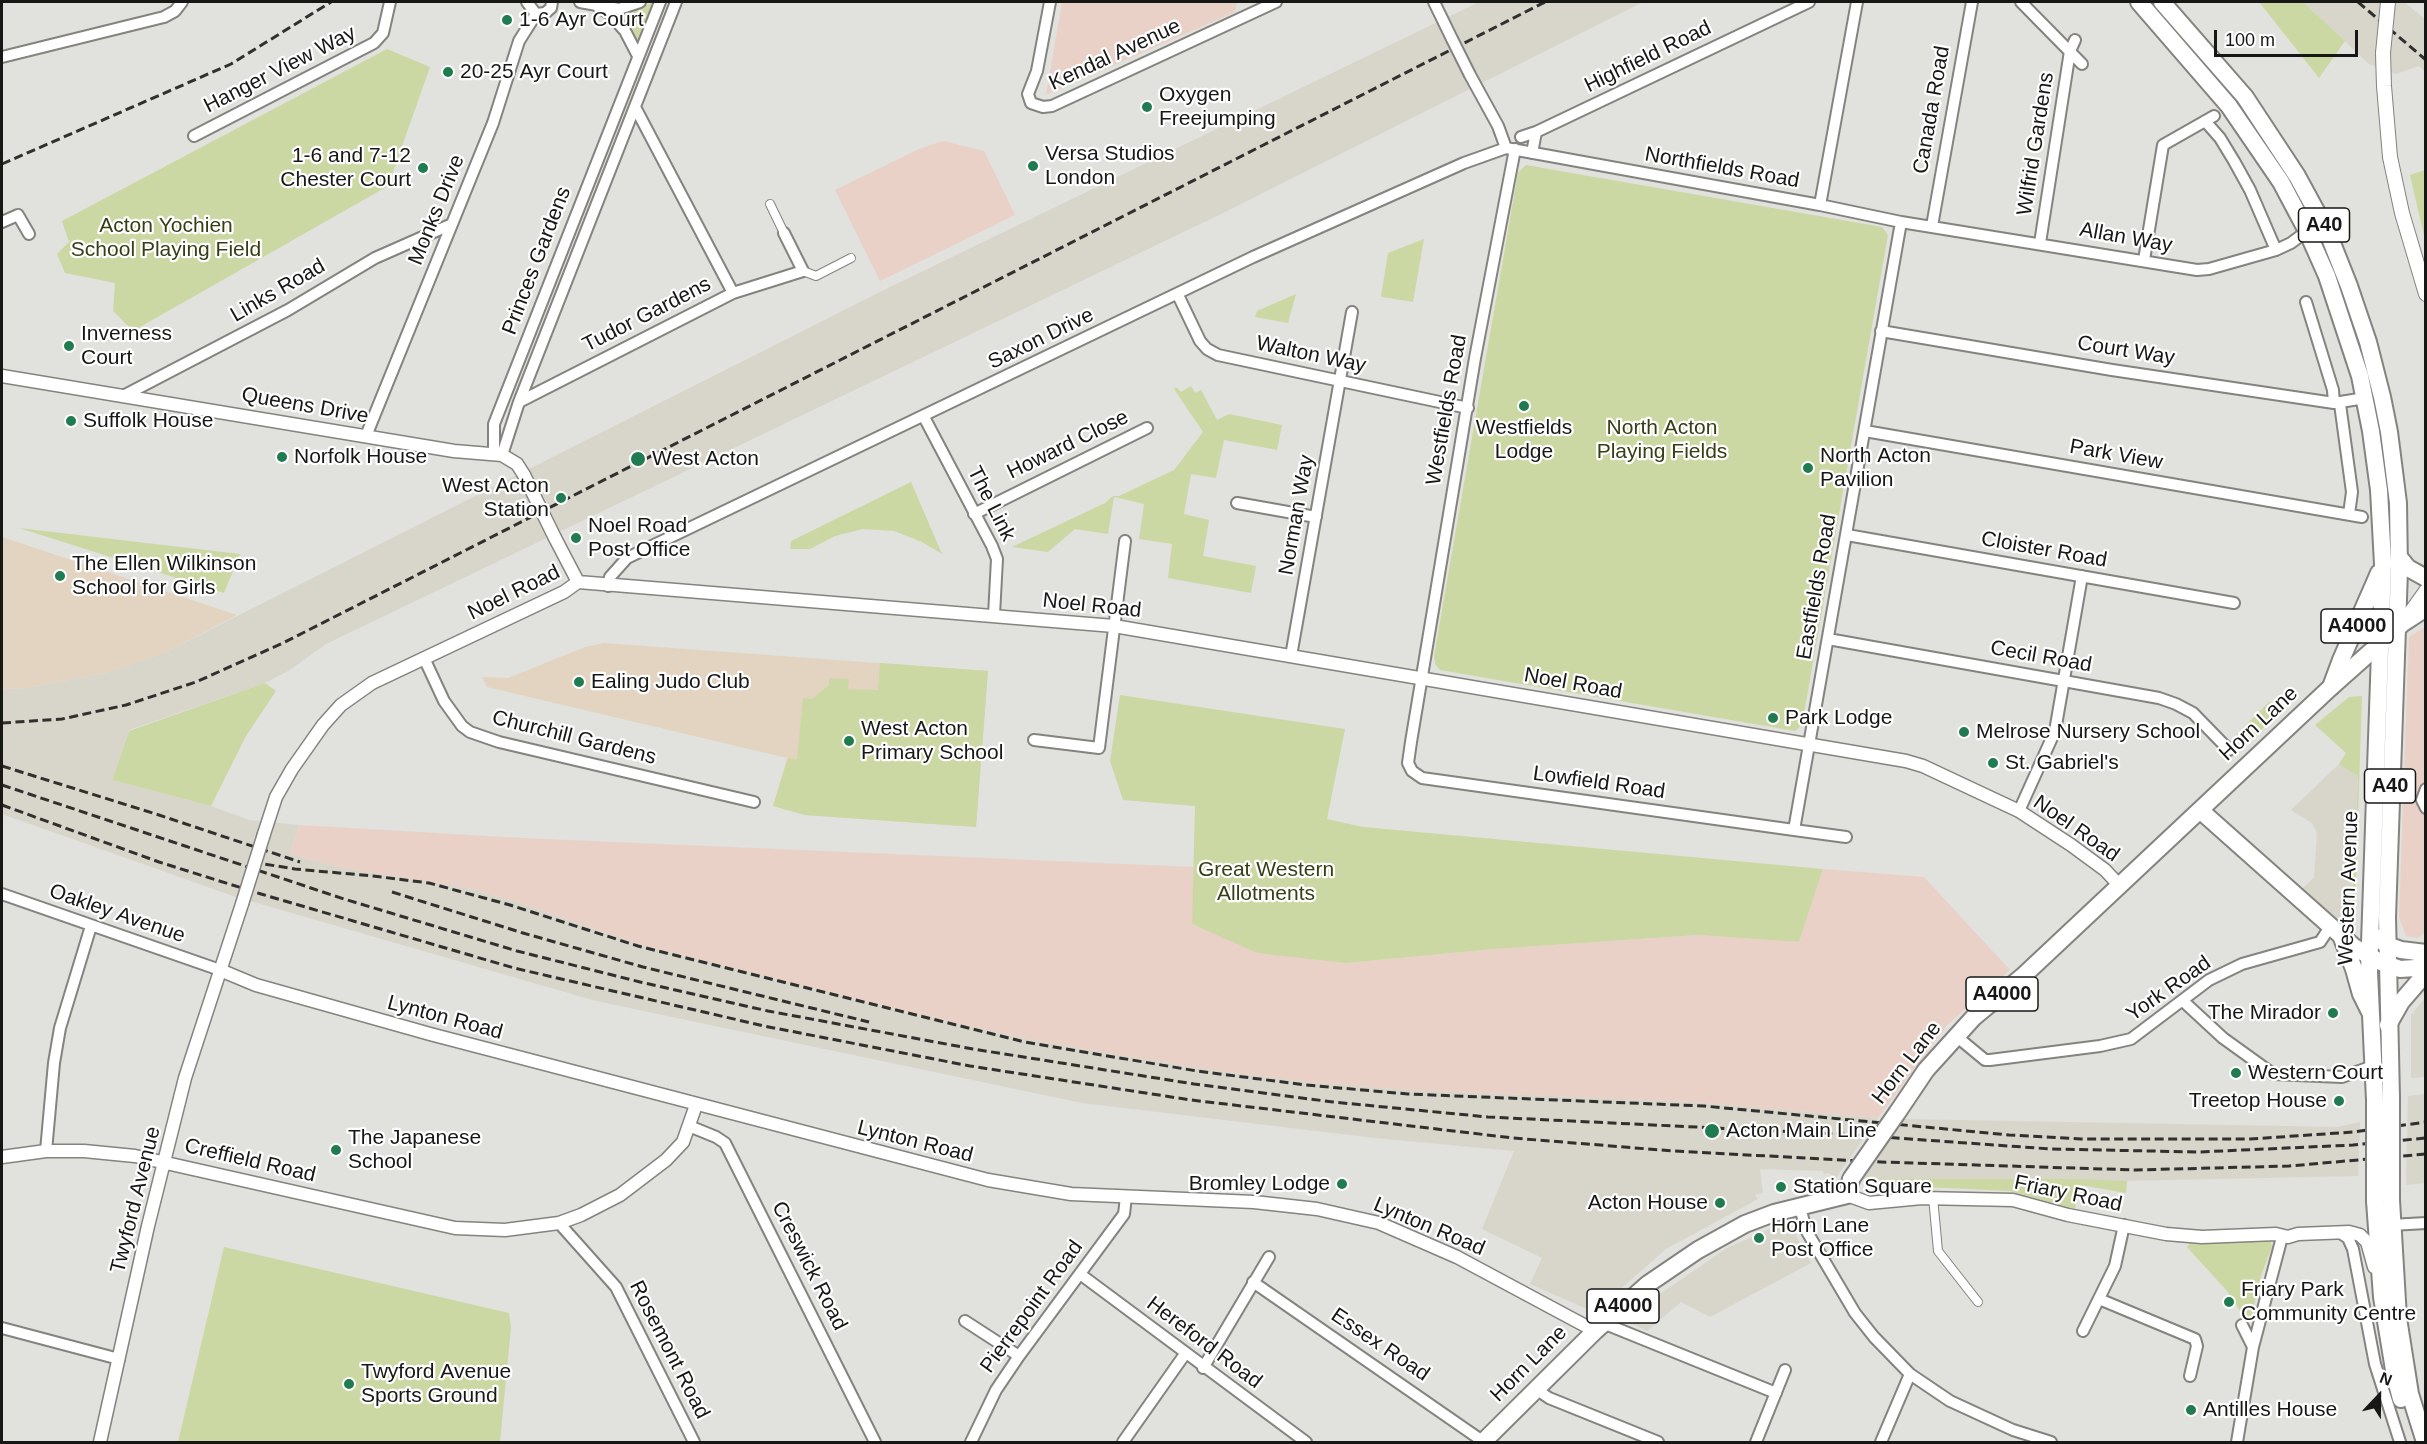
<!DOCTYPE html>
<style>
body{margin:0}
#map{position:relative;width:2427px;height:1444px;overflow:hidden;background:#e1e1dd;font-family:Arial,sans-serif}
canvas{display:block}
.frame{position:absolute;inset:0;border:3px solid #171716;pointer-events:none}
.north{position:absolute;left:2349px;top:1366px;width:60px;height:60px;-webkit-text-stroke:4px #fff;paint-order:stroke;rotate:22deg;font-size:16px;font-weight:700;line-height:24px;text-align:center;color:#171716}
.north::after{content:'';display:block;margin:auto;width:21px;height:27px;background:#171716;clip-path:polygon(50% 0,100% 100%,50% 72%,0 100%)}
.scale{position:absolute;left:2214px;top:30px;width:144px;height:27px;box-sizing:border-box;border:3px solid #171716;border-top:0;padding-left:8px;font-size:18px;line-height:21px;white-space:nowrap;color:#171716;-webkit-text-stroke:4px #fff;paint-order:stroke}
</style>
<div id="map">
<canvas width="2427" height="1444"></canvas>
<div class="frame"></div>
<div class="north">N</div>
<div class="scale">100 m</div>
</div>
<script>
const ctx = document.querySelector('canvas').getContext('2d');
ctx.lineJoin = 'round';
function fillPath(path, color) { ctx.fillStyle = color; ctx.fill(path, 'evenodd'); }
const toPath = rows => new Path2D(rows.map(r => 'M' + r).join(''));
function stroke(path, color, width, dash) { ctx.strokeStyle = color; ctx.lineWidth = width; ctx.lineCap = dash ? 'butt' : 'round'; ctx.setLineDash(dash || []); ctx.stroke(path); }
function write(font, color, halo, rows, align = 'center') {
  ctx.font = font + ' Arial,sans-serif'; ctx.lineWidth = 4.5; ctx.setLineDash([]); ctx.textBaseline = 'middle'; ctx.strokeStyle = halo; ctx.fillStyle = color; for (const [text, x, y, turn = 0] of rows) {
    ctx.save(); ctx.translate(x, y); ctx.rotate((+turn || 0) * Math.PI / 180); ctx.textAlign = isNaN(turn) ? turn : align; if (halo) ctx.strokeText(text, 0, 0); ctx.fillText(text, 0, 0); ctx.restore();
  }
}
const built = toPath([
 [1479,2,1643,2,1223,213,326,644,288,671,265,683,129,730,112,780,211,806,249,820,299,825,290,854,341,868,468,888,517,902,638,944,907,1012,1026,1039,1197,1068,1306,1082,1408,1090,1692,1102,1878,1118,1836,1178,1829,1173,1824,1174,1823,1171,1760,1169,1763,1193,1755,1195,1758,1199,1666,1249,1594,1312,1530,1284,1542,1258,1482,1229,1514,1151,1375,1138,1082,1103,596,1001,233,896,2,814,2,689,26,688,105,673,164,653,884,290],
 [2303,2,2404,2,2425,19,2425,72,2419,66,2396,74,2369,64],
 [2339,764,2358,775,2352,908,2351,914,2336,918,2302,889,2314,877,2317,833,2312,823,2291,810],
 [2425,998,2425,1077,2411,1078,2411,1015],
 [2425,1094,2425,1183,2406,1185,2408,1096],
 [1905,1119,2337,1127,2360,1122,2358,1176,2117,1181,2081,1179,1861,1179],
 [1788,1221,1811,1263,1710,1317,1681,1302,1647,1331,1624,1319,1727,1248]
]);
const industrial = toPath([
 [1062,2,1237,2,1235,12,1046,95],
 [943,141,984,151,1015,215,880,281,835,190,919,149],
 [2425,627,2425,933,2417,938,2406,936,2399,917,2409,637],
 [299,825,522,838,1194,867,1192,925,1346,963,1494,949,1698,935,1799,942,1823,869,1924,877,2010,970,1947,1025,1878,1118,1692,1102,1408,1090,1306,1082,1197,1068,1026,1039,907,1012,638,944,517,902,468,888,341,868,290,854]
]);
const education = toPath([
 [2,537,237,615,164,653,105,673,26,688,2,689],
 [604,643,988,671,976,827,805,815,773,806,787,758,487,687,482,677,508,678,585,647]
]);
const green = toPath([
 [2259,2,2303,2,2345,41,2319,78],
 [652,3,654,4,638,44,616,16,617,14,628,12],
 [387,49,430,67,388,186,133,331,113,311,115,283,65,273,57,254,69,242,62,221],
 [1526,165,1882,227,1888,235,1802,725,1795,731,1440,670,1435,664,1434,656,1518,173],
 [2425,170,2426,170,2425,240,2410,175],
 [1424,239,1413,302,1382,297,1381,296,1388,253],
 [1296,294,1288,323,1255,317,1257,311],
 [1191,386,1195,393,1201,390,1217,420,1229,414,1282,425,1277,450,1224,440,1216,478,1191,474,1184,514,1209,520,1203,556,1256,566,1251,593,1168,578,1172,544,1139,539,1144,504,1114,497,1108,534,1075,529,1048,552,1012,547,1105,503,1113,496,1119,496,1174,470,1203,432,1174,389,1176,387,1181,392],
 [911,482,942,554,922,542,894,531,863,529,835,536,810,549,790,549,791,541],
 [19,528,240,554,224,593],
 [880,663,988,671,976,827,805,815,773,806,788,758,797,760,803,698,812,699,829,685,829,678,849,679,848,689,878,690],
 [265,683,276,691,246,736,211,806,112,780,129,731],
 [1120,695,1345,729,1327,819,1363,827,1823,869,1799,942,1698,935,1494,949,1346,963,1257,953,1192,924,1195,806,1123,800,1110,761],
 [2362,696,2355,908,2352,908,2358,776,2339,764,2346,753,2315,725,2349,697],
 [2269,702,2280,711,2246,745,2236,735],
 [1879,1179,2081,1179,2127,1181,2126,1193,2080,1185,2075,1209,2010,1191,1879,1185],
 [2270,1240,2272,1246,2261,1276,2251,1318,2246,1320,2227,1291,2187,1247,2190,1243],
 [224,1247,509,1313,511,1327,500,1442,178,1442]
]);
const pedestrian = toPath([
 [770,204,784,233],
 [803,271,816,276,851,258],
 [1933,1197,1938,1251,1978,1302]
]);
const minor = toPath([
 [527,2,536,14],
 [580,2,619,9,640,2],
 [1050,2,1037,71,1028,94,1031,103,1043,107,1052,106,1276,2],
 [1434,2,1452,39],
 [2021,2,2082,64],
 [597,6,610,14,625,31,638,56],
 [536,14,545,13,551,8,552,2],
 [2,57,164,17,175,11,182,2],
 [1470,75,1498,126,1506,148],
 [635,107,733,293],
 [2205,121,2220,138,2234,161,2250,190,2276,250],
 [194,136,374,43,383,33,390,2],
 [1521,137,1536,132],
 [1515,149,1475,358,1411,742,1408,763,1412,771,1422,778,1794,830,1901,222],
 [1532,153,1536,132,1809,2],
 [1820,205,1857,2],
 [2,222,18,215,29,234],
 [1932,226,1972,2],
 [2040,243,2070,51,2075,40],
 [2144,260,2163,145,2214,116],
 [1178,295,1200,341,1207,349,1218,355,1468,408],
 [2306,302,2333,390,2334,403],
 [1881,331,2112,370,2334,403,2365,398],
 [125,395,288,310,375,258,452,224],
 [519,402,733,293,803,271,784,233],
 [2340,404,2352,492,2349,514],
 [924,417,992,546,997,559,994,615],
 [1865,431,2362,517],
 [366,436,493,123,519,41,536,14],
 [494,454,494,424,660,2],
 [502,455,519,402,676,2],
 [1237,503,1316,517],
 [974,514,1147,428],
 [1847,535,2234,603],
 [608,586,610,577,627,558,1253,257,1464,163,1506,148,1820,205,1901,222,2197,270,2209,269,2276,250,2291,243,2307,231],
 [1828,639,2159,698,2176,704,2193,713,2229,750],
 [1291,656,1352,312],
 [424,658,444,701,462,726,470,732,499,742,754,802],
 [1034,740,1099,748,1125,541],
 [2426,789,2422,800,2426,808],
 [2019,811,2055,731,2082,576],
 [1794,830,1846,837],
 [2,894,220,970],
 [2183,1001,2223,1038,2273,1074,2342,1077,2373,1066],
 [1956,1036,1985,1060,1990,1060,2100,1046,2131,1039,2209,980,2242,964,2320,942,2330,927],
 [689,1126,716,1137,725,1143,875,1442],
 [46,1151,54,1063,60,1028,91,926],
 [1800,1207,1806,1230,1855,1313,1874,1337,1910,1374,1950,1401,2013,1430,2051,1442],
 [559,1223,616,1287,694,1442],
 [2391,1225,2426,1223],
 [2339,1232,2348,1238,2353,1249,2375,1364,2400,1442],
 [1080,1274,1306,1442],
 [1253,1282,1484,1442],
 [2099,1299,2195,1339,2197,1346,2190,1376],
 [965,1321,1019,1356],
 [1603,1323,1776,1393],
 [2242,1325,2253,1347],
 [2,1328,119,1359],
 [2083,1331,2115,1266,2124,1225],
 [1203,1368,1269,1257],
 [1536,1389,1549,1398,1658,1442],
 [971,1442,996,1390,1019,1356,1124,1214,1126,1197],
 [1123,1442,1185,1354],
 [1756,1442,1785,1370],
 [1881,1442,1910,1374],
 [2237,1442,2253,1347,2282,1237]
]);
const tertiary = toPath([
 [2,376,454,451,502,455,517,464,524,475],
 [555,538,578,582],
 [264,834,276,797,292,769,323,725,341,705,372,683,564,592,578,582,1114,626,1906,761,1923,766,2019,811,2071,845,2105,870,2119,885],
 [220,970,256,985,430,1034,988,1180,1071,1194,1254,1202,1317,1209,1379,1223,1457,1257,1595,1331],
 [2,1157,46,1151,84,1151,135,1156,455,1228,505,1230,559,1223,581,1215,620,1195,666,1160,683,1142,696,1105],
 [1847,1195,1869,1203,1922,1198,2013,1200,2068,1215,2166,1234,2202,1237,2276,1234,2288,1237,2298,1234,2349,1232,2360,1235,2367,1242,2374,1267],
 [100,1442,148,1226,185,1078,242,904]
]);
const secondary = toPath([
 [2383,53,2384,86,2390,157,2402,213,2426,294],
 [2404,622,2426,591]
]);
const primary = toPath([
 [2399,557,2408,568,2426,578],
 [2201,811,2354,947,2378,961,2400,969,2415,968,2426,962],
 [2376,937,2387,945,2401,950,2426,953],
 [2342,938,2354,969,2361,994,2370,1012],
 [2388,1025,2401,1002,2426,973],
 [1897,1113,1926,1070,1974,1017,2022,977,2331,687,2403,623,2426,608],
 [1483,1442,1595,1331,1648,1284,1698,1250,1745,1224,1774,1213,1847,1195,1851,1179]
]);
const trunk = toPath([
 [2139,2,2229,106,2281,182,2307,231,2327,276,2360,376,2371,431,2379,490,2383,564,2369,972,2375,1100],
 [2162,2,2245,97,2297,176,2328,233,2349,286,2368,342,2382,397,2389,432,2398,503,2399,570,2387,917,2391,1098],
 [2331,687,2341,660,2379,573],
 [2391,1200,2398,1318,2410,1394,2425,1442],
 [2375,1201,2382,1297,2395,1376,2401,1399]
]);
const rail = toPath([
 [2358,2,2426,60],
 [2,164,231,64,331,2],
 [2,723,62,719,126,705,196,682,283,643,1545,2],
 [2,766,159,815,300,862],
 [2,785,344,899,517,951,640,982,768,1011,973,1049,1194,1084,1333,1102,1488,1117,1840,1134,2051,1149,2200,1152,2353,1145,2426,1138],
 [2,805,159,862,261,894,514,968,764,1026,970,1066,1191,1100,1513,1138,1673,1151,1881,1162,2136,1170,2289,1166,2426,1154],
 [252,862,295,869,373,876,429,883,510,905,638,946,1025,1042,1197,1071,1306,1085,1408,1094,1704,1106,2009,1135,2081,1139,2250,1139,2354,1132,2426,1122],
 [392,892,523,933,643,967,869,1022]
]);
const minorBridge = toPath([
 [1452,39,1470,75]
]);
const tertiaryBridge = toPath([
 [524,475,555,538],
 [242,904,264,834]
]);
const secondaryBridge = toPath([
 [2383,53,2388,2]
]);
const primaryBridge = toPath([
 [1851,1179,1897,1113]
]);
const trunkBridge = toPath([
 [2391,1098,2391,1200],
 [2375,1100,2375,1201]
]);
const markers = [
 [507,20,6,"#207b51"],
 [448,72,6,"#207b51"],
 [1147,107,6,"#207b51"],
 [1033,166,6,"#207b51"],
 [423,168,6,"#207b51"],
 [69,346,6,"#207b51"],
 [1524,406,6,"#207b51"],
 [71,421,6,"#207b51"],
 [282,457,6,"#207b51"],
 [638,459,8,"#207b51"],
 [1808,468,6,"#207b51"],
 [561,498,6,"#207b51"],
 [576,538,6,"#207b51"],
 [60,576,6,"#207b51"],
 [579,682,6,"#207b51"],
 [1773,718,6,"#207b51"],
 [1964,732,6,"#207b51"],
 [849,741,6,"#207b51"],
 [1993,763,6,"#207b51"],
 [2333,1013,6,"#207b51"],
 [2236,1073,6,"#207b51"],
 [2339,1101,6,"#207b51"],
 [1712,1131,8,"#207b51"],
 [336,1150,6,"#207b51"],
 [1342,1184,6,"#207b51"],
 [1781,1187,6,"#207b51"],
 [1720,1203,6,"#207b51"],
 [1759,1238,6,"#207b51"],
 [2229,1302,6,"#207b51"],
 [349,1384,6,"#207b51"],
 [2191,1410,6,"#207b51"]
];
const shields = [
 [2324,225,51],
 [2357,626,72],
 [2390,786,51],
 [2002,994,72],
 [1623,1306,72]
];
const shieldNames = [
 ["A40",2324,225],
 ["A4000",2357,626],
 ["A40",2390,786],
 ["A4000",2002,994],
 ["A4000",1623,1306]
];
const poiNames = [
 ["1-6 Ayr Court",519,20],
 ["20-25 Ayr Court",460,72],
 ["Oxygen",1159,95],
 ["Freejumping",1159,119],
 ["Versa Studios",1045,154],
 ["London",1045,178],
 ["1-6 and 7-12",411,156,"right"],
 ["Chester Court",411,180,"right"],
 ["Inverness",81,334],
 ["Court",81,358],
 ["Suffolk House",83,421],
 ["Westfields",1524,428,"center"],
 ["Lodge",1524,452,"center"],
 ["North Acton",1820,456],
 ["Pavilion",1820,480],
 ["Norfolk House",294,457],
 ["West Acton",652,459],
 ["West Acton",549,486,"right"],
 ["Station",549,510,"right"],
 ["Noel Road",588,526],
 ["Post Office",588,550],
 ["The Ellen Wilkinson",72,564],
 ["School for Girls",72,588],
 ["Ealing Judo Club",591,682],
 ["Park Lodge",1785,718],
 ["West Acton",861,729],
 ["Primary School",861,753],
 ["Melrose Nursery School",1976,732],
 ["St. Gabriel's",2005,763],
 ["The Mirador",2321,1013,"right"],
 ["Western Court",2248,1073],
 ["Treetop House",2327,1101,"right"],
 ["Acton Main Line",1726,1131],
 ["The Japanese",348,1138],
 ["School",348,1162],
 ["Bromley Lodge",1330,1184,"right"],
 ["Station Square",1793,1187],
 ["Acton House",1708,1203,"right"],
 ["Horn Lane",1771,1226],
 ["Post Office",1771,1250],
 ["Friary Park",2241,1290],
 ["Community Centre",2241,1314],
 ["Twyford Avenue",361,1372],
 ["Sports Ground",361,1396],
 ["Antilles House",2203,1410]
];
const streetNames = [
 ["Kendal Avenue",1115,55,-25],
 ["Highfield Road",1648,57,-26],
 ["Hanger View Way",280,70,-27],
 ["Canada Road",1932,110,-80],
 ["Wilfrid Gardens",2036,144,-81],
 ["Northfields Road",1722,168,10],
 ["Monks Drive",437,210,-68],
 ["Allan Way",2126,238,10],
 ["Princes Gardens",537,261,-69],
 ["Links Road",278,291,-30],
 ["Tudor Gardens",647,315,-27],
 ["Saxon Drive",1041,339,-26],
 ["Court Way",2126,351,9],
 ["Walton Way",1311,355,12],
 ["Queens Drive",305,406,10],
 ["Westfields Road",1447,410,-80],
 ["Howard Close",1068,445,-26],
 ["Park View",2116,455,10],
 ["The Link",991,504,63],
 ["Norman Way",1297,515,-80],
 ["Cloister Road",2044,550,10],
 ["Eastfields Road",1817,587,-80],
 ["Noel Road",514,593,-26],
 ["Noel Road",1092,606,6],
 ["Cecil Road",2041,657,10],
 ["Noel Road",1573,684,10],
 ["Horn Lane",2259,724,-43],
 ["Churchill Gardens",574,738,14],
 ["Lowfield Road",1599,783,8],
 ["Noel Road",2076,829,35],
 ["Western Avenue",2349,888,-88],
 ["Oakley Avenue",117,914,19],
 ["York Road",2169,989,-35],
 ["Lynton Road",445,1018,15],
 ["Horn Lane",1907,1063,-52],
 ["Lynton Road",915,1142,14],
 ["Creffield Road",250,1161,13],
 ["Friary Road",2068,1194,12],
 ["Twyford Avenue",136,1200,-76],
 ["Lynton Road",1429,1227,23],
 ["Creswick Road",809,1266,63],
 ["Pierrepoint Road",1032,1307,-54],
 ["Hereford Road",1204,1343,37],
 ["Essex Road",1380,1345,34],
 ["Rosemont Road",669,1350,63],
 ["Horn Lane",1529,1364,-45]
];
const parkNames = [
 ["Acton Yochien",166,226],
 ["School Playing Field",166,250],
 ["North Acton",1662,428],
 ["Playing Fields",1662,452],
 ["Great Western",1266,870],
 ["Allotments",1266,894]
];
fillPath(built, '#d8d5ca');
fillPath(industrial, '#e9d1c8');
fillPath(education, '#e3d4c2');
fillPath(green, '#ccd8a3');
stroke(pedestrian, '#84837f', 10);
stroke(minor, '#84837f', 14);
stroke(tertiary, '#84837f', 15);
stroke(secondary, '#84837f', 16);
stroke(primary, '#84837f', 20);
stroke(trunk, '#84837f', 20);
stroke(pedestrian, '#fff', 8);
stroke(minor, '#fff', 10);
stroke(tertiary, '#fff', 12);
stroke(secondary, '#fff', 14);
stroke(primary, '#fff', 16);
stroke(trunk, '#fff', 16);
stroke(rail, '#30302e', 3, [9, 4.5]);
stroke(minorBridge, '#84837f', 14, []);
stroke(tertiaryBridge, '#84837f', 15, []);
stroke(secondaryBridge, '#84837f', 16, []);
stroke(primaryBridge, '#84837f', 20, []);
stroke(trunkBridge, '#84837f', 20, []);
stroke(minorBridge, '#fff', 10);
stroke(tertiaryBridge, '#fff', 12);
stroke(secondaryBridge, '#fff', 14);
stroke(primaryBridge, '#fff', 16);
stroke(trunkBridge, '#fff', 16);
for (const [x, y, r, color] of markers) { const dot = new Path2D(); dot.arc(x, y, r, 0, 2 * Math.PI); ctx.fillStyle = color; ctx.fill(dot); stroke(dot, '#fff', 2); }
for (const [x, y, w] of shields) { const box = new Path2D(); box.roundRect(x - w / 2, y - 17, w, 34, 4.5); ctx.fillStyle = '#fff'; ctx.fill(box); stroke(box, '#171716', 1.5); }
write('bold 20px', '#171716', null, shieldNames);
write('21px', '#171716', '#fff', poiNames, 'left');
write('21px', '#171716', '#fff', streetNames);
write('21px', '#373e15', '#fff', parkNames);
</script>
